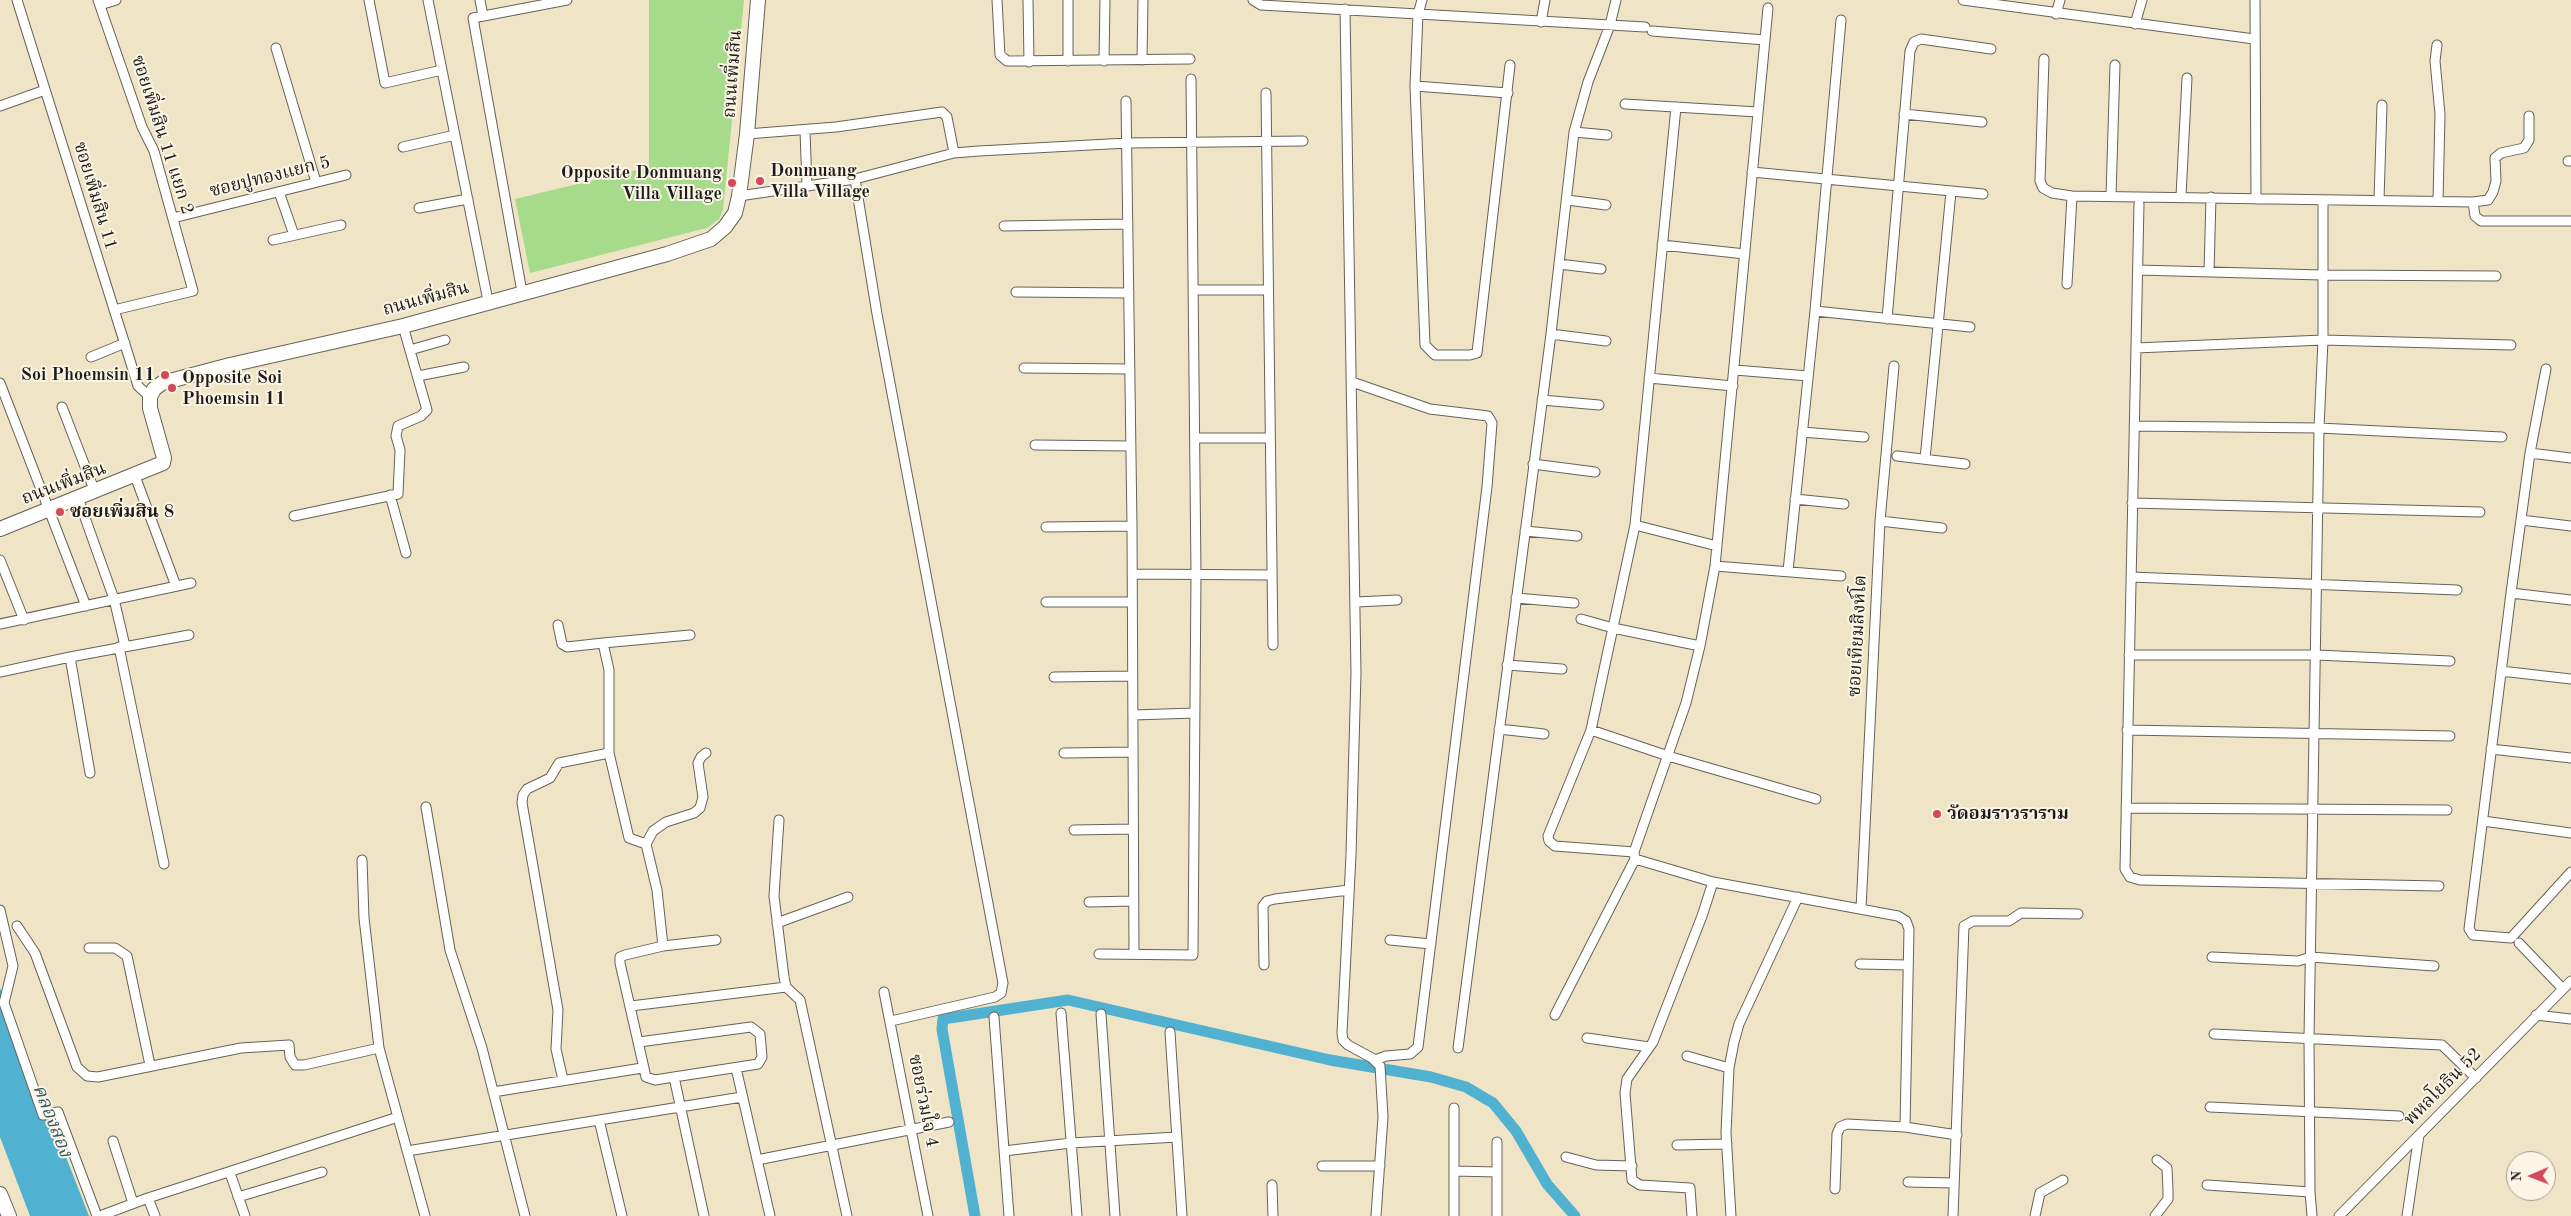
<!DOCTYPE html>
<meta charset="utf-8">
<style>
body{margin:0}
#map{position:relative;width:2571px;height:1216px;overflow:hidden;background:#efe5c6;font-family:"Old Standard TT",serif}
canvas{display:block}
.north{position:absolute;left:2506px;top:1151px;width:50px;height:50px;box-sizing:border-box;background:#fcf5e5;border:1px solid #a29e95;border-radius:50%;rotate:269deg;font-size:14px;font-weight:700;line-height:20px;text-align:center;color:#1c1c1c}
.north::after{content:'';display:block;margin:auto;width:18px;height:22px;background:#d1495b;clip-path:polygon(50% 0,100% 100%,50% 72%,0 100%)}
</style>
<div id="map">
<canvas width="2571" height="1216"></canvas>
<div class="north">N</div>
</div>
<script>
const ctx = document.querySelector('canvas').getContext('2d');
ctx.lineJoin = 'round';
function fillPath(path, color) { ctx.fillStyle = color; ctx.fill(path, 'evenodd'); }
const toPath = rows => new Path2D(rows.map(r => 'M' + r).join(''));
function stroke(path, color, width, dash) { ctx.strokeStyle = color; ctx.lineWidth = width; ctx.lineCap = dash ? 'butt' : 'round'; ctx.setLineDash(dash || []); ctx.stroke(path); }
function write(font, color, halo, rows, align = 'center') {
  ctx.font = font + ' "Old Standard TT","Noto Serif Thai",serif'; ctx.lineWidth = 4; ctx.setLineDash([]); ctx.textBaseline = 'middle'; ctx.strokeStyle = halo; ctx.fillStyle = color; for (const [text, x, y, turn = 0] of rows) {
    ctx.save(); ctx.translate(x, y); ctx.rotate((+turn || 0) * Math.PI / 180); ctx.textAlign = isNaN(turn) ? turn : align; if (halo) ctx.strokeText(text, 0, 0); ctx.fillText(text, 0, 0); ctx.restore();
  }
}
const green = toPath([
 [649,0,744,0,723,210,719,219,707,228,530,273,515,199,649,167]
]);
const water = toPath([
 [0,988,89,1216,30,1216,0,1137]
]);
const canal = toPath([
 [975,1216,942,1029,943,1019,1068,1000,1330,1060,1431,1077,1466,1087,1493,1103,1516,1131,1547,1184,1575,1216]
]);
const street = toPath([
 [17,0,138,386,150,397],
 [98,0,142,127,154,151,193,291,114,310],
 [369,0,385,83,442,70],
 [428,0,488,301],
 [480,0,483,16],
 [997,0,1000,55,1007,61,1190,59],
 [1028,0,1029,62],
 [1253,0,1261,5,1645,27],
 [1422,0,1418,14,1415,86,1425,345,1435,355,1470,355,1477,353,1510,65],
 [1963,0,2254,39],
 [2255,0,2256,199],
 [100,5,116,0],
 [1345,9,1356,673,1351,855,1342,1033,1343,1040,1348,1045,1372,1058,1380,1066,1383,1117,1376,1216],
 [2056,14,2060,0],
 [1541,22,1545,0],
 [2135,24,2142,0],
 [1652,31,1765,40],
 [2437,45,2435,61,2440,114,2438,201],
 [276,48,316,182],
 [2044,59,2040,181,2043,188,2052,193,2072,196,2473,202,2488,200,2493,192,2496,181,2495,158,2501,153,2524,148,2529,140,2529,116],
 [1142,60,1143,0],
 [1068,61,1068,0],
 [1104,61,1105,0],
 [1415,86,1508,93],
 [1266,93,1273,645],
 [1126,101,1132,526,1134,954],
 [1625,104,1758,112],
 [0,106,45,90],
 [1904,114,1982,122],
 [805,131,807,186],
 [1574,132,1607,135],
 [747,134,836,127,942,112,947,117,954,153],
 [403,147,455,135],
 [2568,161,2571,161],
 [1752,172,1983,194],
 [855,179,877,314,1003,983,1001,993,995,997,891,1021],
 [279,192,294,235],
 [739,196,855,179,954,153,979,151,1127,143,1303,141],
 [2111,196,2115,65],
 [2181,196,2187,78],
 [1567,200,1606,205],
 [2379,200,2382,105],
 [2473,202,2475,216,2481,221,2571,221],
 [2139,204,2125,869,2130,877,2140,880,2439,886],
 [419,208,468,199],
 [173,218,346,175],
 [1004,226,1128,224],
 [273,240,341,225],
 [1662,245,1745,254],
 [1559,264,1601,269],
 [2138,270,2322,275,2496,276],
 [2209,272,2211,197],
 [2067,284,2072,196],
 [1194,290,1268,290],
 [522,292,473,18,567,0],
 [1016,292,1129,293],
 [1815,311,1970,327],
 [1887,319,1910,51,1914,42,1921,39,1991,49],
 [1551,334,1606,341],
 [2136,348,2323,340,2511,345],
 [410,350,445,340],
 [91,357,125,343],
 [1024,368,1130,369],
 [2546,369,2530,453,2511,593,2469,929,2473,935,2511,938,2571,872],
 [1735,370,1808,376],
 [418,376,464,367],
 [1649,378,1733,386],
 [1352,382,1430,409,1488,416,1492,423,1487,487,1418,1047,1410,1054,1386,1056,1375,1060],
 [0,383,86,606],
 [1542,400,1599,405],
 [62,407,95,492],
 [2134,426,2319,428,2502,437],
 [1802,432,1864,437],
 [1195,438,1270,438],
 [1035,445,1131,446],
 [2530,453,2571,458],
 [1897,456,1965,464],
 [1925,459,1951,192],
 [1533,464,1595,472],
 [135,476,176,586],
 [390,495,406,553],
 [78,498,114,599,125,646],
 [1795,499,1844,504],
 [2132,503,2480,512],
 [294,516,398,494,400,450,396,436,398,426,421,416,427,410,403,326],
 [2521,520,2571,526],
 [1880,521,1942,528],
 [1635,525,1717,546],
 [1046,527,1132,526],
 [1525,531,1577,536],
 [0,560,24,620],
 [1715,566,1841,576],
 [1788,571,1815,311,1841,20],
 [1132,574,1271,575],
 [2131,577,2457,590],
 [2511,593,2571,600],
 [1516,598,1574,603],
 [1046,602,1132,602],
 [1356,602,1397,600],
 [1581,619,1613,628,1700,646],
 [0,624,191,583],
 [558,625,562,644,567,647,603,643],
 [119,647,164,864],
 [2129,655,2316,655,2450,661],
 [70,657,90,773],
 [1507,665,1562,669],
 [2501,671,2571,679],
 [0,672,70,657,189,635],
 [1054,677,1132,676],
 [1133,715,1195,713],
 [1499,729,1544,734],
 [1591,730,1668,756,1816,799],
 [2127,730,2450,736],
 [2491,749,2571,758],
 [1064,753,1133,752],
 [426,807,450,950,482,1048,525,1216],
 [2126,808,2447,810],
 [779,820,774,896,784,977,786,987,800,1000,847,1216],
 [2483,821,2571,833],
 [1074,830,1133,829],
 [646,844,653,831,666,822,694,813,700,808,703,797,698,763,701,757,706,753],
 [1634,852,1555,846,1549,841,1548,836,1591,730,1635,525,1676,107],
 [1635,859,1713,882,1898,916,1906,921,1909,929,1905,1127],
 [362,860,364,918,379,1048,425,1216],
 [1089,902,1133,901],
 [1861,909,1880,521,1894,366],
 [0,910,13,966,4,1003,43,1115,58,1112,97,1216],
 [777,923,848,897],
 [17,926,35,953,77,1067,87,1076,98,1077,241,1048,289,1045,290,1057,295,1065,304,1065,379,1048],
 [1390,940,1431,944],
 [2519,943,2563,989],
 [663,946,716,940],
 [89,948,115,948,127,956,150,1065],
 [1099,954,1193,955,1196,575,1191,79],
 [2212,957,2298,961,2311,957,2434,966],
 [1860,964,1908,965],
 [1264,965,1263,906,1267,901,1275,899,1349,890],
 [884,992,928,1216],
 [631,1006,786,987],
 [1061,1013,1077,1216],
 [1101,1014,1115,1216],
 [1555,1015,1635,859,1634,852,1686,703,1700,646,1715,566,1768,8],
 [2536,1015,2571,1019],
 [994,1017,1009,1216],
 [1170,1032,1182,1216],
 [2214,1034,2442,1045,2476,1078],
 [1587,1038,1649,1047],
 [639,1042,751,1027,760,1034,762,1057,758,1064,752,1065,674,1077,655,1080,646,1077,620,963,620,957,625,955,663,946,657,890,646,844,629,838,609,753,609,670,603,643,690,635],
 [1458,1048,1551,334,1574,132,1588,82,1610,25,1616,0],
 [1687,1056,1729,1068],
 [736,1068,770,1216],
 [674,1077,704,1216],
 [563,1080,556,1049,558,1010,522,803,523,795,527,789,550,778,559,763,609,753],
 [493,1092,642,1068],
 [2210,1107,2399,1116],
 [599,1120,622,1216],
 [113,1141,133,1203],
 [1497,1142,1497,1216],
 [1677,1145,1727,1144],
 [407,1151,742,1097],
 [1004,1151,1071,1143,1177,1137],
 [1566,1157,1596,1165,1632,1166],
 [757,1160,949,1122],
 [1322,1166,1380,1166],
 [1454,1171,1497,1172],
 [230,1173,245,1216],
 [1908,1182,1954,1183],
 [1272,1185,1273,1216],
 [2207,1185,2310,1192],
 [1835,1189,1837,1134,1840,1127,1847,1124,1905,1127,1957,1135],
 [238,1197,322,1172],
 [148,1198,155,1216],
 [100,1216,148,1198,398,1117],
 [1454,1216,1454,1108],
 [1692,1216,1690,1188,1640,1185,1632,1180,1625,1093,1627,1079,1653,1042,1702,916,1713,882],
 [1731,1216,1726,1133,1729,1068,1734,1042,1739,1024,1798,897],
 [1953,1216,1964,926,1973,921,2009,921,2021,913,2078,914],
 [2035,1216,2040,1193,2063,1180],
 [2155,1216,2168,1199,2168,1191,2167,1168,2157,1160],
 [2312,1216,2310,1192,2309,1038,2319,428,2323,340,2323,200],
 [2339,1216,2571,981],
 [2407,1216,2419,1135]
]);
const secondary = toPath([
 [0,529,163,463,164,458,150,408,150,397,154,389,162,383,230,365,403,326,667,254,711,239,725,227,735,213,739,196,747,134,758,0],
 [0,1194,9,1216]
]);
const markers = [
 [760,181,5,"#d1495b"],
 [732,183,5,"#d1495b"],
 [165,375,5,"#d1495b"],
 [172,388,5,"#d1495b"],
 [60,512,5,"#d1495b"],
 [1937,814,5,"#d1495b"]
];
const streetNames = [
 ["ถนนเพิ่มสิน",733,74,-86],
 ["ซอยเพิ่มสิน 11 แยก 2",162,135,72],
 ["ซอยปูทองแยก 5",270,177,-14],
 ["ซอยเพิ่มสิน 11",95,196,73],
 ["ถนนเพิ่มสิน",426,299,-15],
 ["ถนนเพิ่มสิน",64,484,-21],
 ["ซอยเทียมสิงห์โต",1858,636,-87],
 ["พหลโยธิน 52",2443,1087,-45],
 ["ซอยร่วมใจ 4",923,1101,79]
];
const poiNames = [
 ["Donmuang",770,171],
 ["Villa Village",770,192],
 ["Opposite Donmuang",722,173,"right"],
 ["Villa Village",722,194,"right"],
 ["Soi Phoemsin 11",155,375,"right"],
 ["Opposite Soi",182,378],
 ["Phoemsin 11",182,399],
 ["ซอยเพิ่มสิน 8",70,512],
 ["วัดอมราวราราม",1947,814]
];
const waterNames = [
 ["คลองสอง",52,1121,68]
];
fillPath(green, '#a5db8b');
fillPath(water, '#51b1d0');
stroke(canal, '#51b1d0', 11);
stroke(street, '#666258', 11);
stroke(secondary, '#666258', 16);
stroke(street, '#fff', 9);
stroke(secondary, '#fff', 14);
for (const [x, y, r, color] of markers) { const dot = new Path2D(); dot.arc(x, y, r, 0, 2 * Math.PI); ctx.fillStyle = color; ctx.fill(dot); stroke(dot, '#fcf5e5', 2); }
write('18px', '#1c1c1c', '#fcf5e5', streetNames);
write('bold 18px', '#1c1c1c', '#fcf5e5', poiNames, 'left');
write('italic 19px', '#315864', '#fcf5e5', waterNames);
</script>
